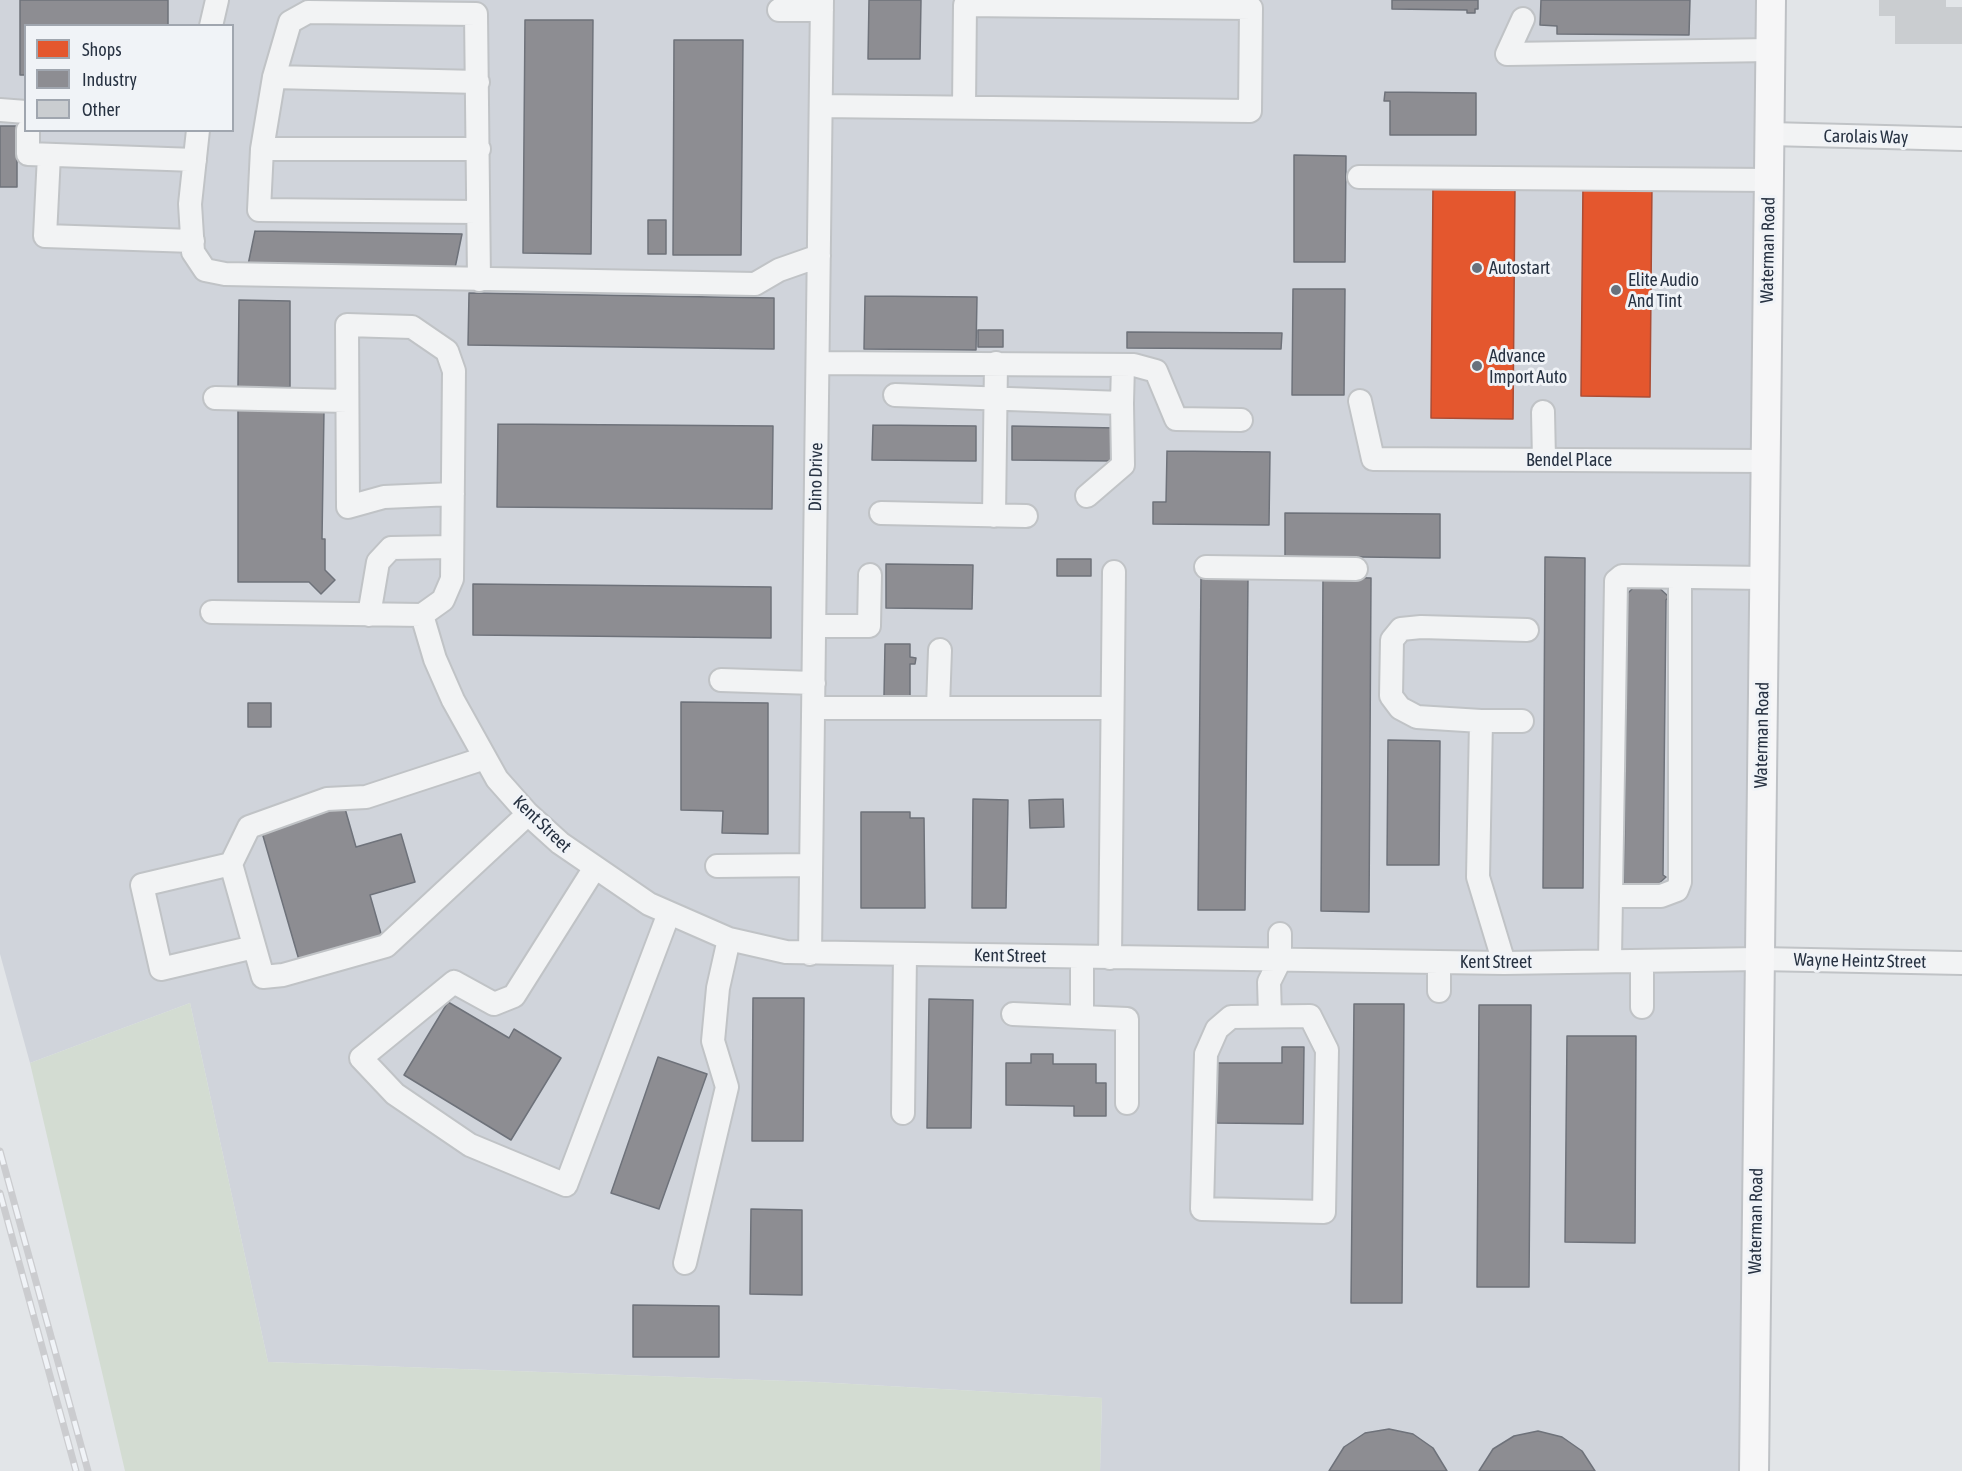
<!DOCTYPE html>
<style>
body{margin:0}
#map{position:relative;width:1962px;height:1471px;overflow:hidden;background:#e2e5e8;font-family:"Asap Condensed",sans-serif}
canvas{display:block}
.legend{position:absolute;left:24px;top:24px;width:210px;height:108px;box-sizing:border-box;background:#f0f3f7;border:2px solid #a0a6af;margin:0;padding:8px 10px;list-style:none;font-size:18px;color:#273242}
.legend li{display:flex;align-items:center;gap:12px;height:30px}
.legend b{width:30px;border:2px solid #a0a6af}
</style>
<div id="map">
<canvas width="1962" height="1471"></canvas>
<ul class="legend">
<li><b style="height:16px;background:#e4572e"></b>Shops</li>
<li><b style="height:16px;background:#8d8d92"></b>Industry</li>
<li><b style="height:16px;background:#cacdd0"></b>Other</li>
</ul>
</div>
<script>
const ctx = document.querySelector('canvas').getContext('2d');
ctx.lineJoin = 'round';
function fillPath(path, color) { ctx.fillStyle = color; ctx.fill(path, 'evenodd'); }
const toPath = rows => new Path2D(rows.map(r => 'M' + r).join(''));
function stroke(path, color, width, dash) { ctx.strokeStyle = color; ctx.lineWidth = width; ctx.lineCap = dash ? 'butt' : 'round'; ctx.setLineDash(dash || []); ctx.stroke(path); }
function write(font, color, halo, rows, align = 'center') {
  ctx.font = font + ' "Asap Condensed",sans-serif'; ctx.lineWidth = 6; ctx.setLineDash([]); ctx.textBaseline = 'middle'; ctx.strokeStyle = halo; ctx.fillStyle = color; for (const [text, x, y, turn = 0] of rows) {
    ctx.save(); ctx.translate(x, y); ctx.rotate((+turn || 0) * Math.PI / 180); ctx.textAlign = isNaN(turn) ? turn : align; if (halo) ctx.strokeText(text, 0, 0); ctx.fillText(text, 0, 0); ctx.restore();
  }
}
const built = toPath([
 [0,0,1771,0,1753,1471,1100,1471,1102,1398,816,1382,268,1362,190,1003,30,1063,0,954],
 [26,26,232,26,232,130,26,130]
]);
const green = toPath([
 [190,1003,268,1362,816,1382,1102,1398,1100,1471,125,1471,30,1063]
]);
const shops = toPath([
 [1583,183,1652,183,1650,397,1581,396,1583,183],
 [1433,184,1515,184,1513,419,1431,418,1433,184]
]);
const industry = toPath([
 [20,0,168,0,168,26,26,26,26,75,20,75,20,0],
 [869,0,921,0,920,59,868,59,869,0],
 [1392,0,1478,0,1478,9,1475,9,1475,13,1467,13,1467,10,1392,9,1392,0],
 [1541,0,1690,0,1689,35,1557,34,1557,26,1540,25,1541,0],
 [525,20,593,20,591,254,523,253,525,20],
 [674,40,743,40,741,255,673,255,674,40],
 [1385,92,1476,93,1476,135,1390,135,1390,101,1384,101,1385,92],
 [0,126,17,126,17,187,0,187,0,126],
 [1294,155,1346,156,1345,262,1294,262,1294,155],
 [648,220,666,220,666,254,648,254,648,220],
 [255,231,462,234,455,268,248,265,255,231],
 [1293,289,1345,289,1344,395,1292,395,1293,289],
 [469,293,774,298,774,349,468,345,469,293],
 [865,296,977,297,976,350,864,349,865,296],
 [239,300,290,301,290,387,238,387,239,300],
 [978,330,1003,330,1003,347,978,347,978,330],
 [1127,332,1282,333,1281,349,1127,348,1127,332],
 [238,409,324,410,322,539,325,539,325,570,335,580,321,594,309,582,238,582,238,409],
 [498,424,773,426,772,509,497,507,498,424],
 [873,425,976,426,976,461,872,460,873,425],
 [1012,426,1116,428,1115,461,1012,460,1012,426],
 [1167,451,1270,452,1269,525,1153,524,1153,502,1166,502,1167,451],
 [1285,513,1440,514,1440,558,1285,556,1285,513],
 [1545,557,1585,558,1583,888,1543,888,1545,557],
 [1057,559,1091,559,1091,576,1057,576,1057,559],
 [886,564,973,565,972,609,886,608,886,564],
 [1201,576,1248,576,1245,910,1198,910,1201,576],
 [1323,577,1371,578,1369,912,1321,911,1323,577],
 [473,584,771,587,771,638,473,635,473,584],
 [1655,584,1669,597,1666,600,1663,875,1666,877,1653,889,1624,888,1627,594,1635,586,1655,584],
 [885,644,910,644,910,657,916,658,915,664,910,664,910,696,884,696,885,644],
 [681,702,768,703,768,834,722,833,723,811,681,810,681,702],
 [248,703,271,703,271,727,248,727,248,703],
 [1388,740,1440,741,1439,865,1387,865,1388,740],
 [973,799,1008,800,1006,908,972,908,973,799],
 [1063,799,1064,827,1030,828,1029,800,1063,799],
 [344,805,356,847,401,834,415,882,370,895,382,937,299,960,261,829,344,805],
 [861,812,910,812,910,818,924,818,925,908,861,908,861,812],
 [753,998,804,998,803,1141,752,1141,753,998],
 [929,999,973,1000,971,1128,927,1128,929,999],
 [448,1002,509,1038,514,1029,561,1058,511,1140,404,1075,448,1002],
 [1354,1004,1404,1004,1402,1303,1351,1303,1354,1004],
 [1479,1005,1531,1005,1529,1287,1477,1287,1479,1005],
 [1567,1036,1636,1036,1635,1243,1565,1242,1567,1036],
 [1282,1047,1304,1047,1303,1124,1217,1123,1217,1063,1282,1063,1282,1047],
 [1031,1054,1053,1054,1053,1064,1096,1064,1096,1083,1106,1083,1106,1116,1074,1116,1074,1106,1006,1105,1006,1063,1031,1063,1031,1054],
 [658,1057,707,1074,659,1209,611,1193,658,1057],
 [751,1209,802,1210,802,1295,750,1294,751,1209],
 [633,1305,719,1306,719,1357,633,1357,633,1305],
 [1389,1429,1413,1434,1433,1448,1447,1471,1329,1471,1344,1447,1365,1433,1389,1429],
 [1538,1431,1562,1437,1582,1451,1595,1471,1479,1471,1493,1449,1514,1436,1538,1431]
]);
const building = toPath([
 [1879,0,1946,0,1946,7,1962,7,1962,44,1895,44,1895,16,1879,16]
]);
const minor = toPath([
 [779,10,822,10],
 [1523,19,1507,54,1771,50],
 [211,26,217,0],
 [274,77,478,82],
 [821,106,1250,111,1251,8,965,5,964,107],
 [0,110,26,112],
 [28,130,28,154,195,160],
 [198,130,190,204,193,252,205,270,225,274,755,284,779,270,819,256],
 [1770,134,1962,139],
 [262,149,479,149],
 [49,155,45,236,193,241],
 [1359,177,1769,180],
 [477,212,259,210,262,149,274,77,290,22,308,12,476,14,479,280],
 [818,363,1134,365,1156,371,1176,419,1241,420],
 [895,395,1122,403,1123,365],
 [215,398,347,401],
 [1360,401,1373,459,1765,461],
 [1543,412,1544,460],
 [1087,496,1123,465,1122,403],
 [881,513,1026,516],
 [994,516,996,363],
 [1206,567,1356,569],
 [212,612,422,615,443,600,452,579,454,371,447,351,412,327,347,325,348,507,384,497,453,494],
 [369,615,378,562,391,548,452,547],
 [422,615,435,659,453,700,497,779,528,814,560,843,649,904,729,939,786,952,1504,963,1759,959,1962,963],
 [815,626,869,626,870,575],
 [721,680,814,683],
 [938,707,940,650],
 [814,708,1111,708],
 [1481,721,1522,721],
 [485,758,366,797,327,799,249,827,231,864,263,977,283,975,386,946,528,814],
 [231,864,142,885,161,969,254,947],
 [717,866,811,865],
 [594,869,514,996,494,1004,454,982,361,1058,395,1094,470,1145,566,1185,669,913],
 [1611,896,1661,896,1677,890,1680,882,1680,577],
 [810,954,822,0],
 [1110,958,1114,572],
 [1610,959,1616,581,1622,576,1764,578],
 [1504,963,1478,877,1481,721,1417,717,1400,708,1391,696,1392,640,1401,629,1421,627,1527,630],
 [1439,991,1439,962],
 [1642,1007,1642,961],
 [1013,1014,1127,1019,1127,1103],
 [1270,1016,1269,982,1280,960,1280,934],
 [1310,1016,1327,1050,1324,1212,1202,1209,1206,1054,1217,1029,1231,1017,1310,1016],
 [1082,1017,1082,957],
 [903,1113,905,955],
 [685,1263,727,1087,713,1041,718,988,729,939]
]);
const major = toPath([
 [1754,1471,1771,0]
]);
const rail = toPath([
 [0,1151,88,1471],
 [0,1193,76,1471]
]);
const markers = [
 [1477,268,6,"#68717c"],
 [1616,290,6,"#68717c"],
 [1477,366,6,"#68717c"]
];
const streetNames = [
 ["Carolais Way",1866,137,1],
 ["Waterman Road",1768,250,-89],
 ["Bendel Place",1569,460],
 ["Dino Drive",816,477,-89],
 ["Waterman Road",1762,735,-89],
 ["Kent Street",542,824,44],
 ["Kent Street",1010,956,1],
 ["Wayne Heintz Street",1860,961,1],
 ["Kent Street",1496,962],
 ["Waterman Road",1756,1221,-89]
];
const poiNames = [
 ["Autostart",1489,268],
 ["Elite Audio",1628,280],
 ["And Tint",1628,301],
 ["Advance",1489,356],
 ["Import Auto",1489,377]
];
fillPath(built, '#d0d4db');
fillPath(green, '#d3dcd2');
fillPath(shops, '#e4572e');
stroke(shops, '#ab4c34', 1.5);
fillPath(industry, '#8d8d92');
stroke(industry, '#6e727a', 1.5);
fillPath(building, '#cacdd0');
stroke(minor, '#c0c3c6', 26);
stroke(major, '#bec1c5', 32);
stroke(minor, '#f2f3f4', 22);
stroke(major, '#f6f6f7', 28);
stroke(rail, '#cbcccf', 7);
stroke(rail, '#f0f3f7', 4.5, [14]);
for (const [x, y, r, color] of markers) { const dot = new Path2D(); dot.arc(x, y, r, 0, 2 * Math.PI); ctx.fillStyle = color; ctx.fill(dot); stroke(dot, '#f0f3f7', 2); }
write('18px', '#273242', '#f0f3f7', streetNames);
write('18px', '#273242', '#f0f3f7', poiNames, 'left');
</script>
